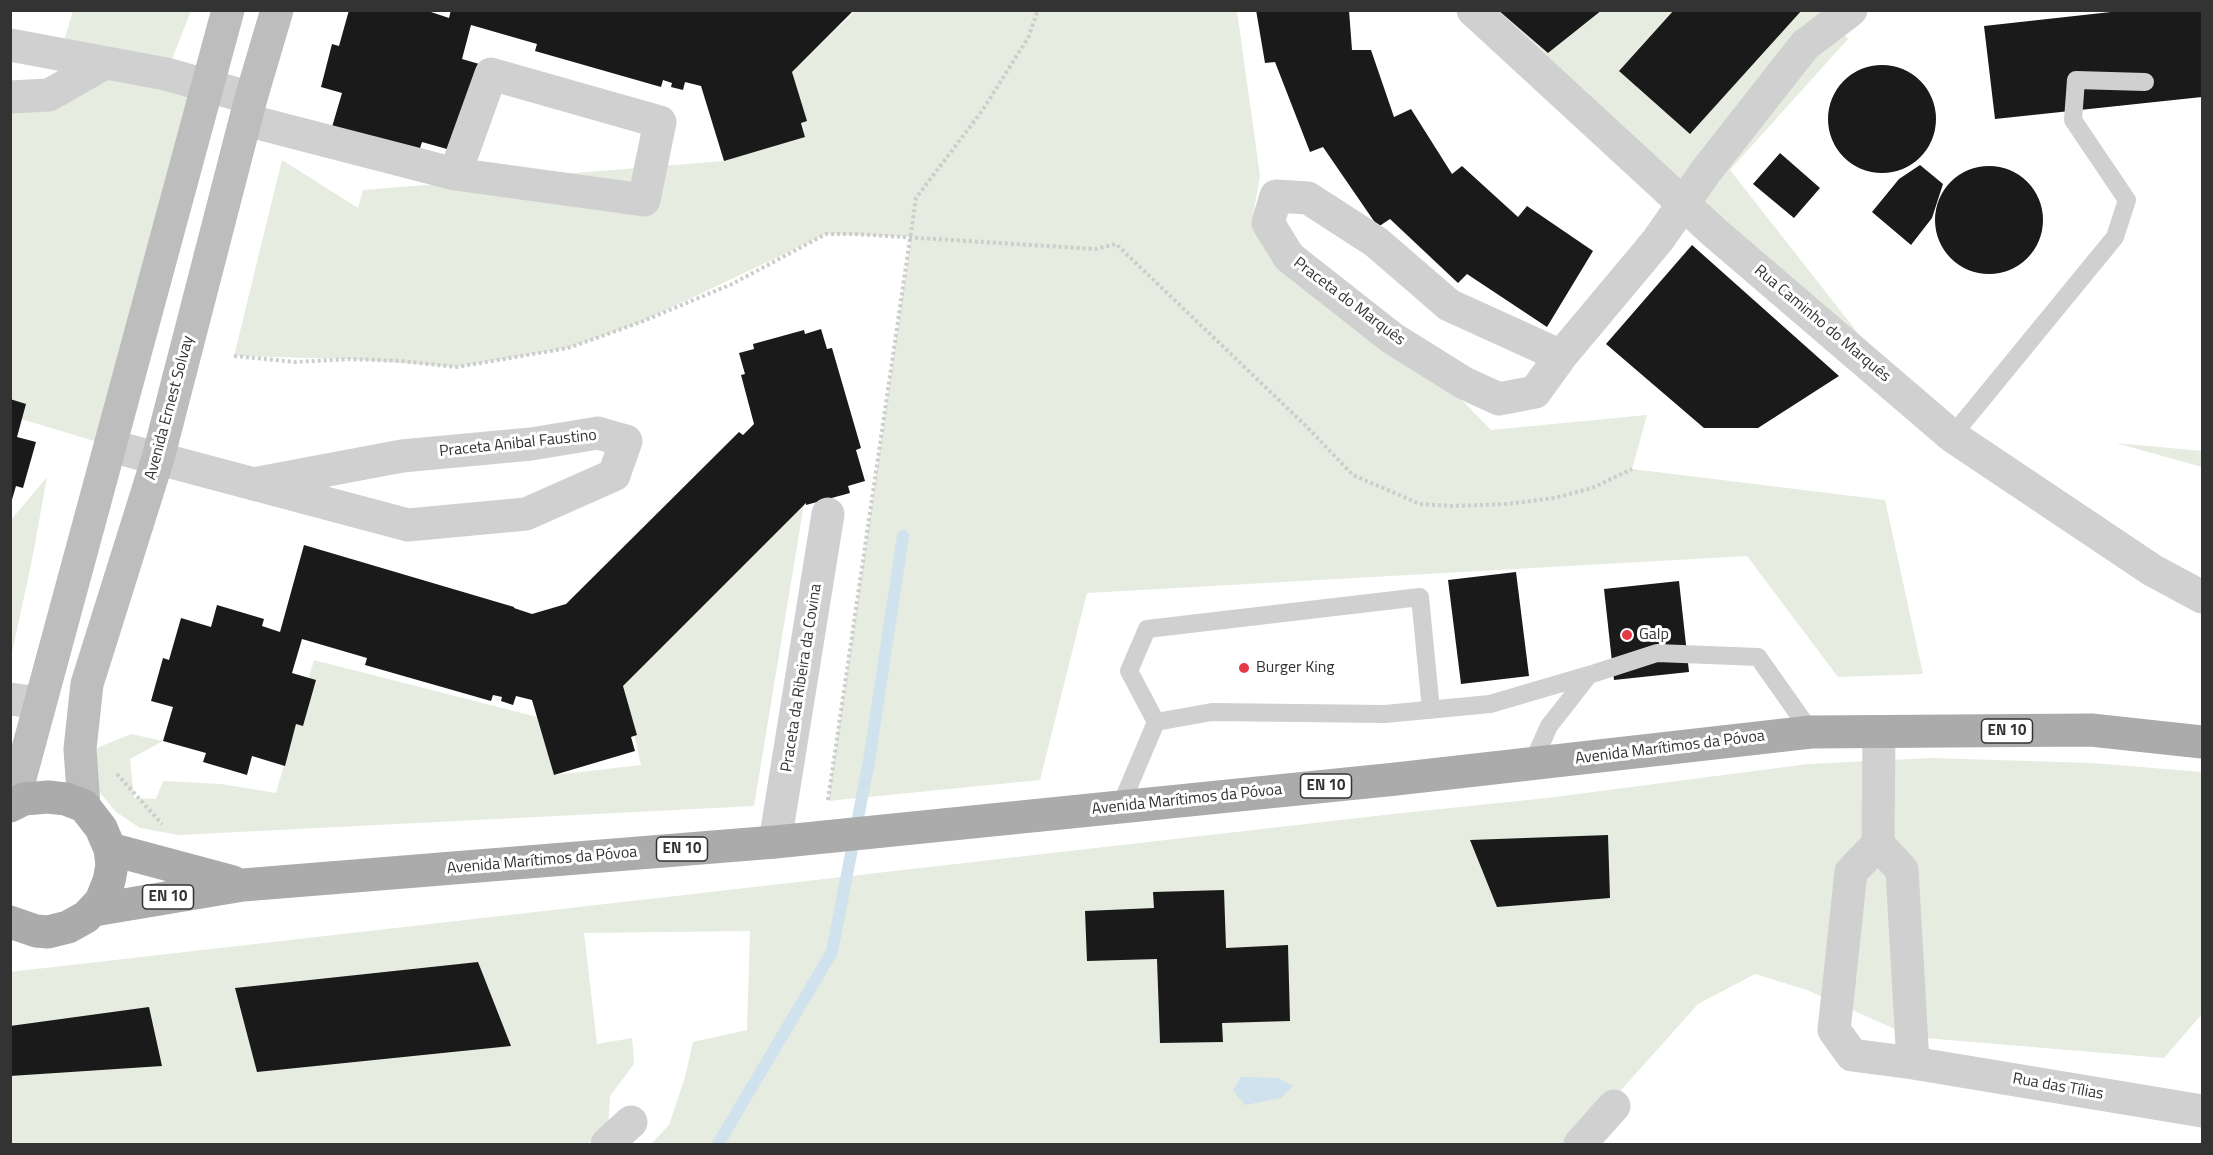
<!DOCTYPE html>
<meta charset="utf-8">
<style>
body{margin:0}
#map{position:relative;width:2213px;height:1155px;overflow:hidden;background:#fff;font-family:"Titillium Web",sans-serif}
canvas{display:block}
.frame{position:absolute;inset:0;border:12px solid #333;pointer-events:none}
</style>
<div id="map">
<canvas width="2213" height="1155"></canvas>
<div class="frame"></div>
</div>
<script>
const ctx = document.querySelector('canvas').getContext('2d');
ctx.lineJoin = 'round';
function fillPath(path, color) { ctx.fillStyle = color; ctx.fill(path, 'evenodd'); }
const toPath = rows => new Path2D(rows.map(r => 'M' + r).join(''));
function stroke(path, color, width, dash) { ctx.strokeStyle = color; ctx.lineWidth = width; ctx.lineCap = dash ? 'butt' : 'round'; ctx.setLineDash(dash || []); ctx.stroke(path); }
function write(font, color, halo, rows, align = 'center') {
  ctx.font = font + ' "Titillium Web",sans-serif'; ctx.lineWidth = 6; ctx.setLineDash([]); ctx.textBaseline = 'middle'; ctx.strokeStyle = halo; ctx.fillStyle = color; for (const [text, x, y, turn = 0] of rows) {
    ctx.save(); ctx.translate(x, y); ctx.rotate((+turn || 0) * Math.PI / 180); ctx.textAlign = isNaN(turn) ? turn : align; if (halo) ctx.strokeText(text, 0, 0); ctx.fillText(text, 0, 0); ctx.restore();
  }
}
const green = toPath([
 [73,11,191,11,166,74,208,86,111,446,11,416,10,96,104,63,60,54],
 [855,11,1237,11,1260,176,1253,216,1455,393,1491,430,1647,415,1632,469,1885,500,1923,674,1838,677,1747,556,1087,593,1040,780,828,801,911,237,826,234,641,322,568,348,457,367,350,359,234,356,282,160,358,208,363,190,724,161,805,137,792,72],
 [1480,11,1825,11,1848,39,1730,170,1909,398],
 [2116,443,2202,451,2202,467],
 [47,477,32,560,11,657,11,520],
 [805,498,754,806,179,835,140,828,116,812,92,783,97,748,131,734,163,741,130,759,134,798,156,799,163,781,221,784,276,793,314,660,537,717,554,775,641,765,623,686],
 [1932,758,2092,763,2202,772,2202,1014,2164,1058,1913,1037,1807,990,1755,974,1698,1004,1573,1144,651,1144,669,1125,685,1077,693,1042,747,1030,750,931,584,933,597,1044,632,1038,634,1064,610,1096,608,1129,587,1144,11,1144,10,972,1402,813,1547,798,1808,764]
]);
const water = toPath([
 [1241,1077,1278,1078,1293,1086,1281,1098,1245,1105,1233,1090]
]);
const stream = toPath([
 [718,1144,832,952,869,761,903,536]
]);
const building = toPath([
 [349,10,380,12,381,10,432,10,431,12,449,18,451,10,854,10,792,72,807,121,801,123,805,137,724,161,701,86,685,82,683,90,671,87,672,83,663,80,661,87,535,51,537,44,471,25,462,59,486,66,454,151,422,142,416,161,332,127,342,93,321,87,332,44,339,46],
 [1256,10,1349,10,1352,50,1371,50,1394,117,1411,109,1452,174,1462,166,1518,217,1527,206,1593,251,1547,327,1467,274,1458,283,1390,219,1378,227,1323,147,1310,152,1275,62,1265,63],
 [1498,10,1602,10,1548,53],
 [1674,10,1802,10,1690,134,1619,71],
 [2129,10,2202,10,2202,97,1995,119,1984,26],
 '1828 119a54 54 0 1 1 108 0a54 54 0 1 1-108 0Z',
 [1780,153,1820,188,1794,218,1753,184],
 [1920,165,1943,184,1932,218,1911,245,1872,212,1899,179],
 '1935 220a54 54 0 1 1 108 0a54 54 0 1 1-108 0Z',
 [1692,245,1839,376,1758,428,1704,428,1606,344],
 [821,329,827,349,832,348,861,448,856,450,865,481,848,486,850,493,806,505,806,503,623,686,637,735,631,737,635,751,554,775,532,700,516,696,513,705,501,701,502,697,493,695,491,701,365,665,367,658,302,639,292,673,316,680,303,726,296,724,285,766,252,756,247,775,203,762,206,753,163,741,173,707,151,701,163,658,169,660,181,618,211,627,217,605,264,619,262,626,280,632,304,545,514,607,514,608,532,614,566,604,739,432,743,435,754,424,741,375,745,374,739,353,754,349,753,344,804,330,805,334],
 [10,399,26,404,17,437,36,442,23,488,16,486,11,503],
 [1516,572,1529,676,1461,684,1448,580],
 [1679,581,1689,672,1614,680,1604,589],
 [1608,835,1610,898,1497,907,1470,840],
 [1224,890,1226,948,1288,945,1290,1021,1222,1023,1223,1042,1160,1043,1157,959,1087,961,1085,911,1154,908,1153,892],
 [478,962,511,1046,257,1072,235,988],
 [149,1007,162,1066,10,1076,10,1026]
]);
const path = toPath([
 [234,356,296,362,350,359,401,361,457,367,568,348,641,322,732,284,826,234,855,234,1095,249,1116,244,1305,425,1353,475,1420,504,1452,506,1507,504,1554,498,1592,488,1632,469],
 [117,774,162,824],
 [828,800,916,198,982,111,1028,38,1038,10]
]);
const lane = toPath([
 [1952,436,2115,237,2127,200,2073,120,2076,80,2145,82],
 [1156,722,1129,671,1147,629,1420,597,1431,710],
 [1532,764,1549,726,1589,675],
 [1120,807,1156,722,1212,712,1385,714,1490,704,1589,675,1657,653,1758,657,1811,732]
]);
const street = toPath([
 [1473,10,1715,233,1952,436,2152,570,2202,597],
 [10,45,166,74,251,98],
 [10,97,49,95,105,63],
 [246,120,455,174,644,200,660,122,491,74,455,174],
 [1561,356,1535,392,1499,399,1464,383,1392,338,1289,257,1268,223,1276,196,1308,198,1376,242,1449,305,1561,356,1658,240,1706,171,1805,45,1851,10],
 [111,446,408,525,526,514,614,475,626,441,598,433,531,444,402,456,253,484],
 [10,699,40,703],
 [1879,732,1878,844,1902,870,1913,1063],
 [775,842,828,514],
 [1878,844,1851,872,1834,1030,1852,1055,1913,1063,2202,1111],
 [607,1144,631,1122],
 [1580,1144,1614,1106]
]);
const secondary = toPath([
 [13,804,228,10],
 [84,806,80,749,87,684,158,458,251,98,277,10]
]);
const primary = toPath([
 [10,806,24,799,48,797,66,799,84,806,101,828,110,849,112,865,109,881,101,901,86,917,68,927,48,932,36,931,10,922],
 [110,849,233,882],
 [94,910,243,885,775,842,1396,779,1811,732,2091,730,2202,742]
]);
const markers = [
 [1627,635,6,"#e63946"],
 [1244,668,6,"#e63946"]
];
const shields = [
 [2007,731,51],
 [1326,786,51],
 [682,849,51],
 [168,897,51]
];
const shieldNames = [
 ["EN 10",2007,731],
 ["EN 10",1326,786],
 ["EN 10",682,849],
 ["EN 10",168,897]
];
const streetNames = [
 ["Praceta do Marquês",1349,302,37],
 ["Rua Caminho do Marquês",1822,324,40],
 ["Avenida Ernest Solvay",170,408,-75],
 ["Praceta Anibal Faustino",518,444,-6],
 ["Praceta da Ribeira da Covina",802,678,-81],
 ["Avenida Marítimos da Póvoa",1670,748,-7],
 ["Avenida Marítimos da Póvoa",1187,800,-6],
 ["Avenida Marítimos da Póvoa",542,861,-5],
 ["Rua das Tílias",2058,1087,10]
];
const poiNames = [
 ["Galp",1639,635],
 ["Burger King",1256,668]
];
fillPath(green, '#e6ecdf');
fillPath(water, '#cfe2ee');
stroke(stream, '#cfe2ee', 12);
fillPath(building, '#1a1a1a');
stroke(path, '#cdcdcd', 4, [3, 3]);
stroke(lane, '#d0d0d0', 18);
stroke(street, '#d0d0d0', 33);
stroke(secondary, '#bdbdbd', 33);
stroke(primary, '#ababab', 33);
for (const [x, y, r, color] of markers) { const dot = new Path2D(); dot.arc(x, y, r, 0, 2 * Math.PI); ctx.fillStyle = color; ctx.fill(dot); stroke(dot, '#fff', 2); }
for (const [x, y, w] of shields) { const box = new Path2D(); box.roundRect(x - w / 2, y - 12, w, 24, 4.5); ctx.fillStyle = '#fff'; ctx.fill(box); stroke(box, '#333', 1.5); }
write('bold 15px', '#333', null, shieldNames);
write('16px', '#333', '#fff', streetNames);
write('16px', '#333', '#fff', poiNames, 'left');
</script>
